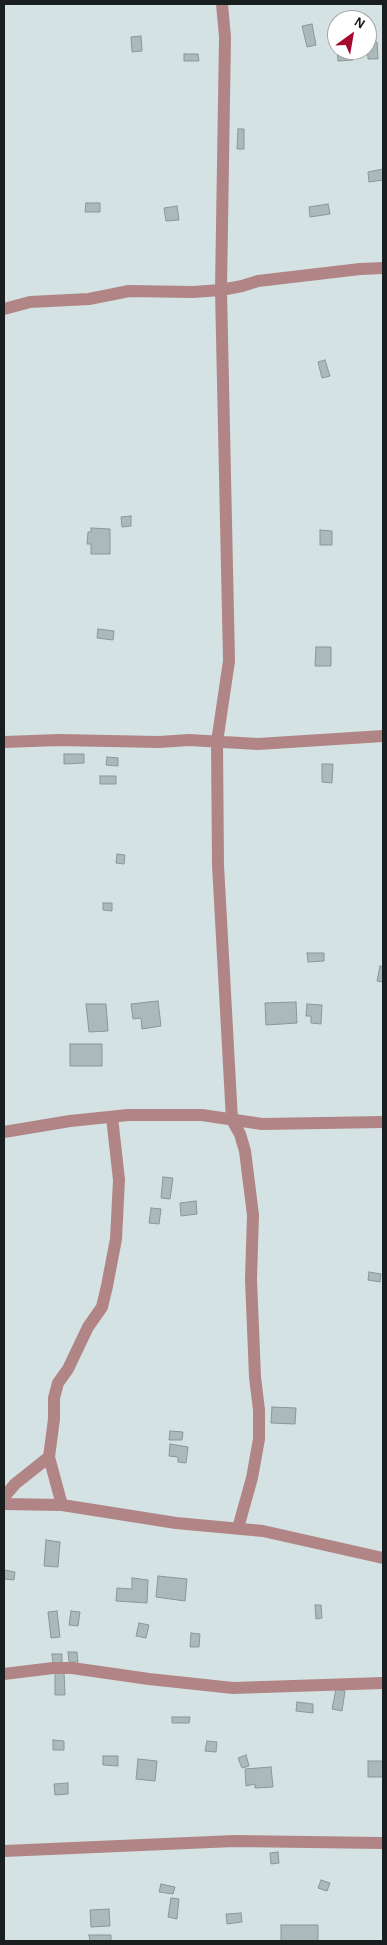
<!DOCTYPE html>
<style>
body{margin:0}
#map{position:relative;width:387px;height:1945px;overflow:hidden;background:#d4e2e4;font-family:"Alegreya Sans",sans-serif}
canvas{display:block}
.frame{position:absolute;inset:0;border:5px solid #191f1f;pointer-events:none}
.north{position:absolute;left:327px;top:10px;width:50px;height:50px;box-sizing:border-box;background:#fff;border:1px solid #a3a5a5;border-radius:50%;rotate:32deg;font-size:14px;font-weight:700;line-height:20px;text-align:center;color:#191f1f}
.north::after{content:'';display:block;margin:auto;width:18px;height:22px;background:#a4082f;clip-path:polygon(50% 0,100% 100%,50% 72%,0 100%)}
</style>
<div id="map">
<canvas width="387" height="1945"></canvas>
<div class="frame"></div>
<div class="north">N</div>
</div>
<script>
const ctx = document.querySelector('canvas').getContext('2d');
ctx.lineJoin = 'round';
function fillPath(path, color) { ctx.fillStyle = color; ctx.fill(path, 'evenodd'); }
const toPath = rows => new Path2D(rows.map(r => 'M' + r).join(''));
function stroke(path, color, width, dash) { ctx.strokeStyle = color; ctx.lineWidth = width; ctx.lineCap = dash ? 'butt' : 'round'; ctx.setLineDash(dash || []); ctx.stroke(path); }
const building = toPath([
 [312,24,316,45,307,47,302,26,312,24],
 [141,36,142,51,132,52,131,37,141,36],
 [336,37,337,50,352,50,353,60,338,61,336,37],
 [367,42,377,42,378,59,368,59,367,42],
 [184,54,198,54,199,61,184,61,184,54],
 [238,129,244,129,244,149,237,149,238,129],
 [383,169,383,180,369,182,368,172,383,169],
 [86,203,100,203,100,212,85,212,86,203],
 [328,204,330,214,310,217,309,207,328,204],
 [177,206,179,220,166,221,164,208,177,206],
 [325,360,330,376,322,378,318,362,325,360],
 [131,516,131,526,122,527,121,517,131,516],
 [91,528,110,529,110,554,91,554,91,544,87,544,88,532,91,532,91,528],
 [320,530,332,531,332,545,320,545,320,530],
 [98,629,114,631,113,640,97,638,98,629],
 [316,647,331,647,331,666,315,666,316,647],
 [64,754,84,754,84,763,64,764,64,754],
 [107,757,118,758,118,766,106,765,107,757],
 [322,764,333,764,332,783,322,782,322,764],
 [100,776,116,776,116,784,100,784,100,776],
 [117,854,125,855,124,864,116,863,117,854],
 [103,903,112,903,112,911,103,910,103,903],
 [307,953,324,953,324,961,308,962,307,953],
 [380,966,383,967,383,982,377,981,380,966],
 [158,1001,161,1026,142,1029,141,1018,133,1019,131,1004,158,1001],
 [296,1002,297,1023,266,1025,265,1003,296,1002],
 [86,1004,106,1004,108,1031,89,1032,86,1004],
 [307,1004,322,1005,321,1024,311,1023,311,1016,306,1016,307,1004],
 [70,1044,102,1044,102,1066,70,1066,70,1044],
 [163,1177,173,1178,170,1199,161,1198,163,1177],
 [196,1201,197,1214,181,1216,180,1203,196,1201],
 [151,1208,161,1209,159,1224,149,1223,151,1208],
 [369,1272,381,1274,380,1282,368,1280,369,1272],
 [272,1407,296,1408,295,1424,271,1423,272,1407],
 [170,1431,183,1432,182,1440,169,1440,170,1431],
 [170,1444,188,1447,186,1463,178,1462,178,1457,169,1456,170,1444],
 [46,1540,60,1542,58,1567,44,1566,46,1540],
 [4,1570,15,1572,14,1580,4,1579,4,1570],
 [158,1576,187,1579,185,1601,156,1597,158,1576],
 [132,1578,148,1580,147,1603,116,1601,117,1588,132,1589,132,1578],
 [315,1605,321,1605,322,1618,316,1619,315,1605],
 [57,1611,60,1637,51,1638,48,1612,57,1611],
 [71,1611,80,1612,78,1626,69,1625,71,1611],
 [139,1623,149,1625,146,1638,136,1636,139,1623],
 [191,1633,200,1634,199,1647,190,1647,191,1633],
 [68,1652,77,1652,78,1662,69,1662,68,1652],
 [52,1654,62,1654,62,1662,53,1663,52,1654],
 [55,1672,64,1672,65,1695,55,1695,55,1672],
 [336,1689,345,1691,342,1711,332,1709,336,1689],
 [297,1702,313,1704,313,1713,296,1711,297,1702],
 [172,1717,190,1717,189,1723,172,1723,172,1717],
 [53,1740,64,1741,64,1750,53,1750,53,1740],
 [207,1741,217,1742,216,1752,205,1751,207,1741],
 [246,1755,249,1766,242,1768,238,1758,246,1755],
 [103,1756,118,1756,118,1766,103,1765,103,1756],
 [138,1759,157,1761,155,1781,136,1779,138,1759],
 [368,1761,383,1761,383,1777,368,1777,368,1761],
 [271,1767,273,1787,255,1788,255,1784,246,1786,245,1769,271,1767],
 [68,1783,68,1794,55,1795,54,1784,68,1783],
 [278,1852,279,1863,271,1864,270,1853,278,1852],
 [321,1880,330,1883,327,1891,318,1888,321,1880],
 [161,1884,175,1887,173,1894,159,1892,161,1884],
 [171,1898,179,1899,177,1919,168,1917,171,1898],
 [109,1909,110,1926,91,1927,90,1910,109,1909],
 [241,1913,242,1922,227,1924,226,1914,241,1913],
 [281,1925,318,1925,318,1941,281,1941,281,1925],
 [89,1935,111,1935,111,1941,90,1941,89,1935]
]);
const minor = toPath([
 [222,4,225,37,221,290,229,661,217,742,218,865,232,1120,240,1134,245,1151,253,1215,251,1279,255,1377,259,1410,259,1439,252,1478,238,1528],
 [4,309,30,302,89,299,129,291,193,292,221,290,242,286,258,281,360,269,383,268],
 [4,742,59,740,159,742,189,740,258,744,383,736],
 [4,1132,70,1121,128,1115,202,1115,262,1124,383,1122],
 [4,1497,15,1484,49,1457],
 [4,1504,62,1505,176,1523,263,1531,383,1558],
 [62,1505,49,1457,54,1419,54,1398,58,1383,68,1369,88,1327,102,1307,107,1286,116,1239,119,1180,112,1117],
 [4,1674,53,1668,72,1668,149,1679,233,1688,383,1683],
 [4,1851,234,1841,383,1843]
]);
fillPath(building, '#abb9ba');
stroke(building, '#899798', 1);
stroke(minor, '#b18585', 12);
</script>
